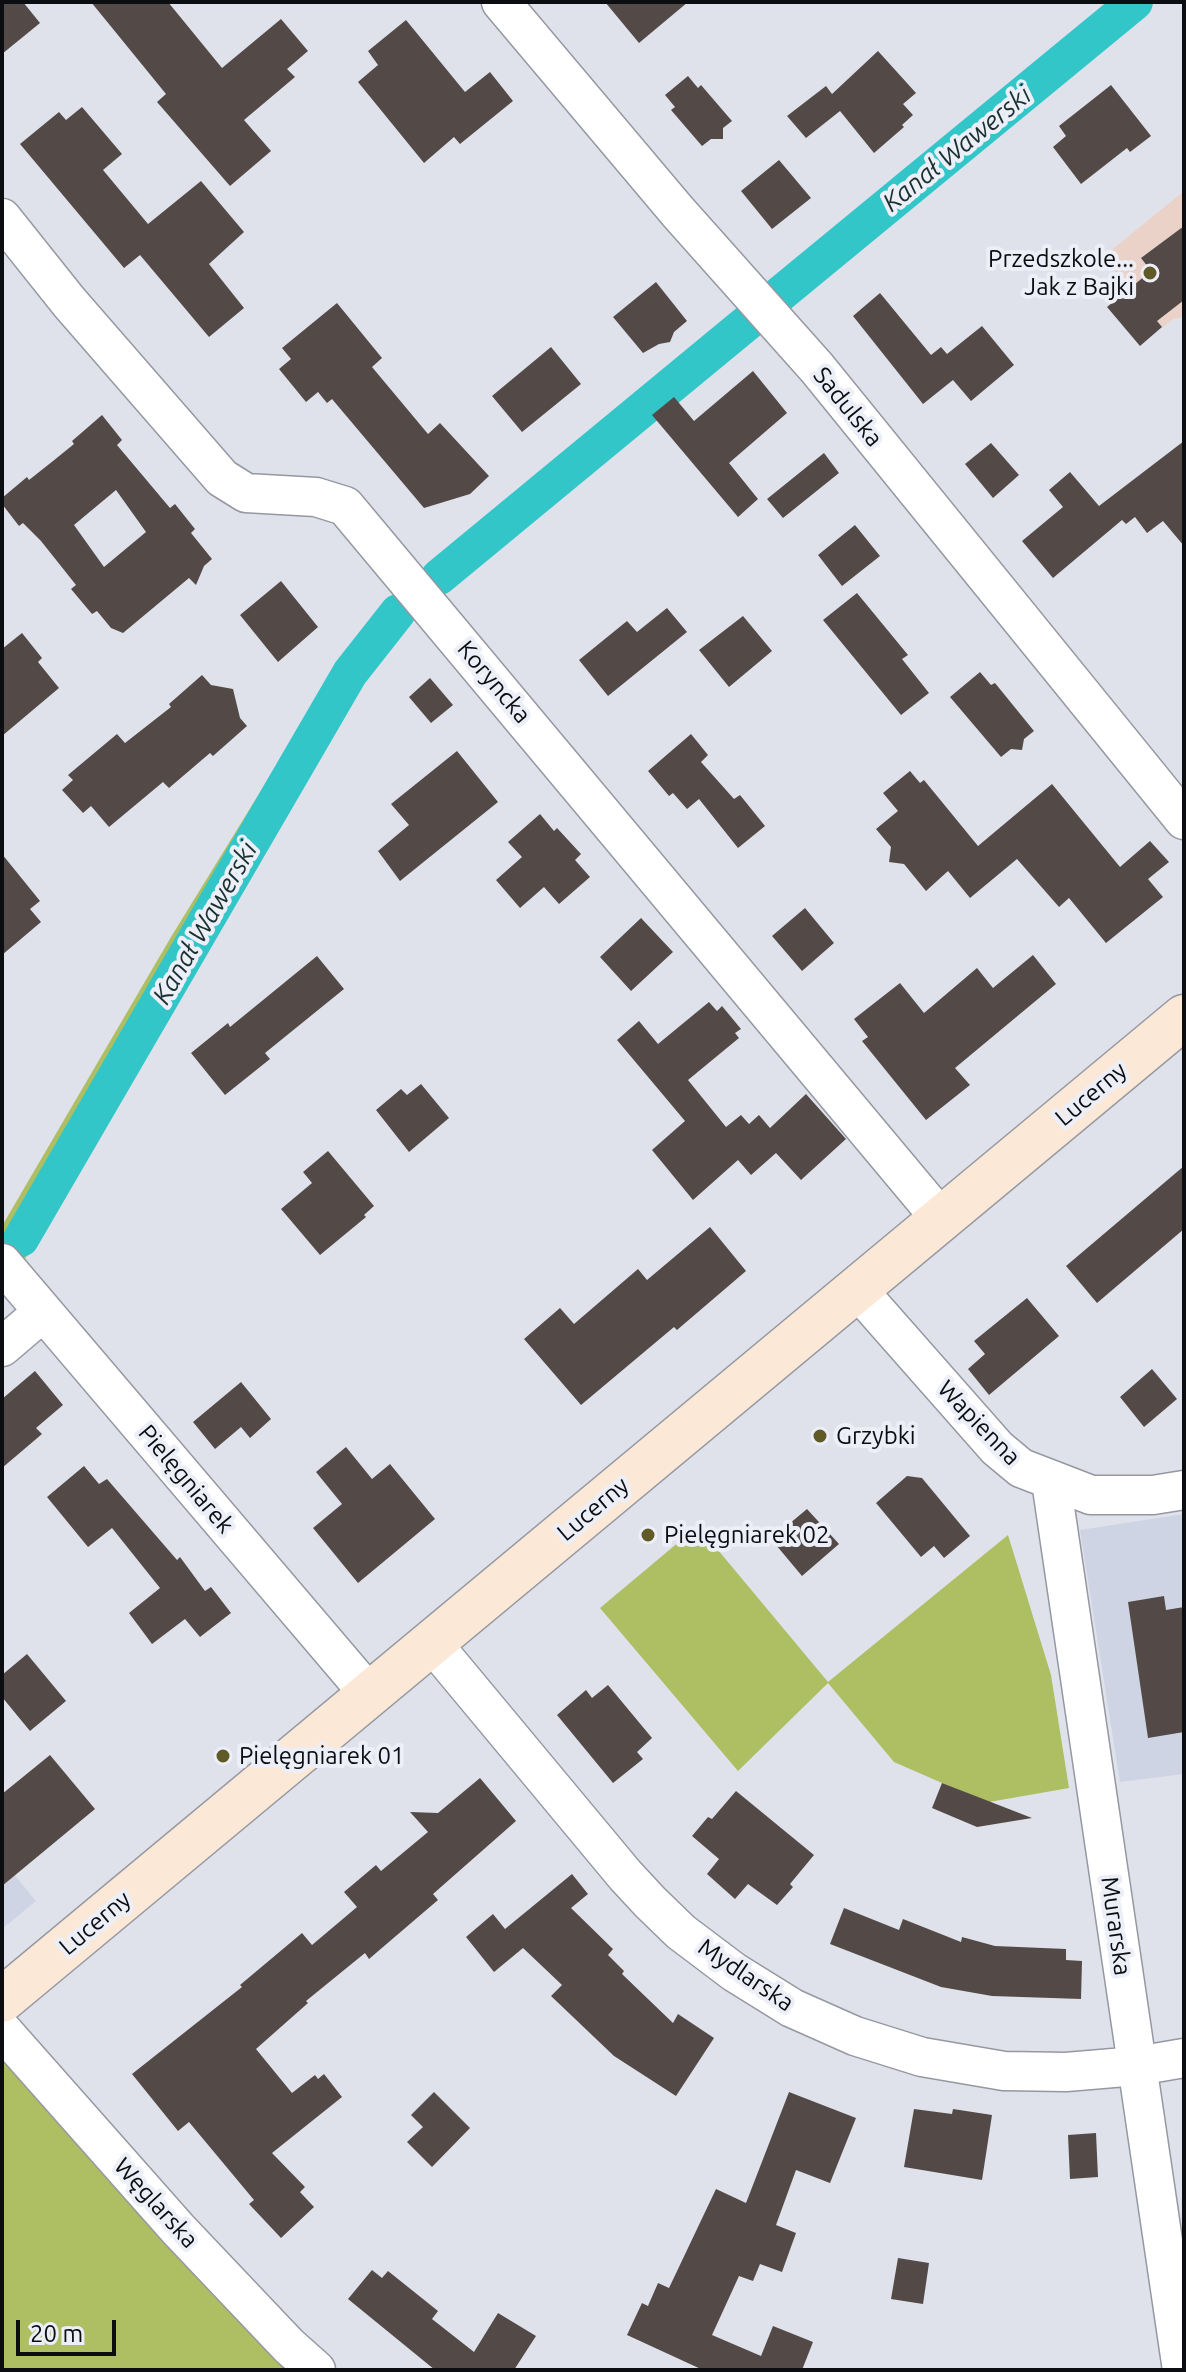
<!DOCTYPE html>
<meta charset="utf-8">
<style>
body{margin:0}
#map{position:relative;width:1186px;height:2372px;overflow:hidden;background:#dfe2eb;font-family:Ubuntu,sans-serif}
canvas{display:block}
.frame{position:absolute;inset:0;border:4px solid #0c0d10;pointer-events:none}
.scale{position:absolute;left:16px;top:2320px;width:100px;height:36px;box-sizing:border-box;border:4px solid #0c0d10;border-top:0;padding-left:10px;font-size:24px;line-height:28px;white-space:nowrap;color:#0c0d10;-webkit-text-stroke:6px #eceff8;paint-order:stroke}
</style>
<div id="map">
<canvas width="1186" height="2372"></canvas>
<div class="frame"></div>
<div class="scale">20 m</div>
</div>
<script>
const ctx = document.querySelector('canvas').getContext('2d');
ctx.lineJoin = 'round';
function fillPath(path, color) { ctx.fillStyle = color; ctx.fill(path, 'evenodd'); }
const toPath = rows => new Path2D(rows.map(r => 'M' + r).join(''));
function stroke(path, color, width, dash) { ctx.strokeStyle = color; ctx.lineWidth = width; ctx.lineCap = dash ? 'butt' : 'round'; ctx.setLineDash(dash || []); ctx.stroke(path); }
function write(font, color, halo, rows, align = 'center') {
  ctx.font = font + ' Ubuntu,sans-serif'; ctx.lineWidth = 8; ctx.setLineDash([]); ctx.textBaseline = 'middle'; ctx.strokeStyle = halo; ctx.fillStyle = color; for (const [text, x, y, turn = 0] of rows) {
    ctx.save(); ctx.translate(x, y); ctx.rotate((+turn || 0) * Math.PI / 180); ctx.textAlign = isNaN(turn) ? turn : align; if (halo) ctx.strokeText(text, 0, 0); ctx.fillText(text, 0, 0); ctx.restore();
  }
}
const built = toPath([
 [1184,1514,1184,1774,1120,1782,1080,1530],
 [2,1860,36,1901,2,1929]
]);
const education = toPath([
 [1184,191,1184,317,1173,319,1162,328,1103,257]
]);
const green = toPath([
 [1117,2,1150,2,998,129,1001,135,787,307,768,284],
 [735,315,750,333,446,590,427,567,637,397,634,393],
 [401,598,414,613,358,679,260,854,25,1259,2,1231,2,1226,171,937,278,763,341,664],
 [698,1526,828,1682,1008,1535,1051,1675,1069,1788,989,1802,942,1783,894,1762,828,1683,738,1771,600,1608],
 [2,2031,322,2370,2,2370]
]);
const canal = toPath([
 [779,295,1135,2],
 [439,577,748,322],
 [21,1239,350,673,398,612]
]);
const building = toPath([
 [2,2,23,2,40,23,2,54],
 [91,2,168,2,222,68,281,19,308,51,287,69,295,77,244,120,271,151,230,186,157,102,166,94],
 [605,2,688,2,639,43],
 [406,20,465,92,490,72,513,101,460,144,454,137,424,163,358,82,378,65,368,51],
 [878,51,916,93,903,104,913,115,902,125,904,127,874,153,840,111,806,138,787,116,826,86,832,94],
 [688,76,698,88,701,85,732,121,723,128,723,139,711,139,702,146,671,110,675,107,665,95],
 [1111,85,1151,136,1130,152,1127,148,1081,184,1053,147,1066,136,1059,126],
 [82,107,122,154,103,170,148,224,201,181,244,232,209,264,244,308,209,337,140,255,124,268,20,144,59,112,66,120],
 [779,160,811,198,772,229,741,191],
 [1184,226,1184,300,1157,321,1162,327,1140,346,1107,307,1151,271,1141,258],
 [656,282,687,321,674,332,670,342,659,344,643,353,613,317],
 [880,293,931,355,941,347,947,354,982,326,1014,365,971,401,953,380,923,404,853,316],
 [337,303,382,358,372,367,428,434,440,423,489,476,470,494,424,508,332,399,327,403,318,392,306,402,279,369,291,359,282,348],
 [551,347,581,384,522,432,492,396],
 [753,371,787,413,729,463,758,499,738,517,652,415,674,397,694,421],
 [102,415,122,440,117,445,170,508,175,504,195,529,191,533,212,559,204,566,196,585,189,578,123,633,111,628,97,611,92,614,71,589,76,585,41,541,23,523,19,526,2,504,2,498,27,477,29,480,53,461,74,444,72,441],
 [116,490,146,532,104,567,74,525],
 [1184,441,1184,546,1163,521,1147,533,1135,517,1126,524,1122,520,1053,578,1022,541,1063,507,1049,490,1070,472,1099,506],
 [991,443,1019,475,993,498,965,464],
 [824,453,839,473,783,518,767,499],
 [855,525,880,556,842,586,818,555],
 [281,581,318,627,278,662,240,615],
 [857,593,908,655,902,659,929,693,901,715,823,620],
 [667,608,687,632,608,696,579,660,627,621,637,632],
 [743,616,772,651,729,687,699,650],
 [22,633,42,658,38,662,59,688,2,736,2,649],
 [980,672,991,685,995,683,1034,731,1024,739,1022,750,1011,749,1001,757,950,697],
 [202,675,211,685,233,689,240,718,247,726,213,756,210,753,169,788,163,782,109,827,91,806,83,813,62,790,73,780,68,775,117,734,125,743,171,707,169,704],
 [430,678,453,705,431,723,409,697],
 [691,734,708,755,701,762,734,799,740,795,765,826,738,848,699,799,687,809,673,793,669,796,648,771],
 [457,751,498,802,400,881,378,851,409,825,391,804],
 [910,771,920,783,924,780,978,846,1052,784,1120,867,1150,841,1169,862,1148,879,1163,897,1106,943,1069,898,1059,907,1017,859,970,898,948,871,926,891,904,864,889,862,891,847,876,829,898,811,883,793],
 [540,814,554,831,557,828,581,854,575,860,590,877,559,904,544,887,520,908,496,880,522,857,508,842],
 [2,854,40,901,30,909,41,922,2,955],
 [805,908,834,943,802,971,772,936],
 [641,918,673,952,631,991,600,957],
 [1033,955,1056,984,955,1068,970,1085,926,1120,862,1041,868,1037,854,1019,900,983,924,1013,977,968,993,988],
 [317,956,344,989,265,1053,270,1059,225,1095,191,1053,228,1023,230,1027],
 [709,1002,717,1011,722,1006,741,1029,735,1033,739,1038,688,1080,726,1127,741,1115,749,1124,759,1115,770,1128,806,1094,846,1139,801,1180,776,1153,751,1175,738,1160,693,1200,652,1150,685,1121,617,1040,639,1021,658,1044],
 [421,1084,449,1118,409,1152,376,1110,401,1089,407,1095],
 [328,1151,374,1206,364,1215,366,1217,320,1255,281,1209,312,1183,303,1172],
 [1184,1166,1184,1229,1097,1303,1066,1266],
 [710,1227,746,1271,677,1330,674,1327,581,1405,524,1339,560,1308,574,1324,638,1269,647,1280],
 [1027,1298,1059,1336,989,1395,968,1369,985,1354,974,1341],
 [1152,1369,1177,1399,1144,1427,1120,1397],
 [35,1371,63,1405,36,1428,42,1434,2,1468,2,1399],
 [241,1382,271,1419,250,1438,241,1427,215,1449,193,1422],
 [346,1447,372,1479,390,1464,435,1519,358,1583,313,1528,342,1504,316,1472],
 [84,1466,99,1484,107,1479,177,1560,180,1557,205,1591,211,1587,231,1613,200,1637,185,1619,152,1644,129,1613,160,1588,112,1528,88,1547,47,1497],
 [907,1476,922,1478,970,1536,944,1558,934,1546,921,1557,876,1503],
 [807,1509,839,1544,802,1576,771,1539],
 [1164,1596,1166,1610,1184,1607,1184,1732,1148,1738,1128,1602],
 [27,1654,66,1701,30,1731,2,1697,2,1675],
 [608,1685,652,1738,637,1752,643,1759,613,1783,557,1715,586,1690,592,1698],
 [50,1755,95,1809,2,1886,2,1794],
 [480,1778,516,1821,433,1894,438,1900,369,1959,365,1953,306,2001,308,2003,256,2049,292,2093,315,2075,318,2079,324,2074,342,2097,272,2153,305,2187,300,2192,314,2207,281,2238,249,2204,254,2200,189,2122,178,2131,132,2074,242,1987,240,1985,302,1933,312,1945,357,1907,344,1892,376,1865,381,1871,428,1832,410,1812,438,1813],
 [942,1783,1032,1818,977,1827,932,1808],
 [736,1791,814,1855,790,1884,793,1887,777,1905,748,1884,735,1899,707,1874,719,1859,692,1836,708,1817,712,1819],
 [572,1874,588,1894,571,1908,613,1949,608,1955,624,1971,622,1974,673,2023,678,2014,714,2038,676,2096,614,2056,551,1996,562,1985,523,1948,494,1972,466,1937,493,1914,505,1929],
 [844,1908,899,1930,903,1919,961,1942,962,1937,995,1946,1066,1949,1066,1960,1082,1961,1081,1999,992,1996,941,1987,830,1944],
 [434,2092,470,2128,432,2167,407,2142,423,2127,411,2115],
 [789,2092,856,2118,830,2183,796,2170,776,2225,796,2233,782,2272,760,2264,753,2281,739,2276,712,2335,761,2356,773,2326,813,2342,802,2370,703,2370,627,2335,642,2303,648,2306,658,2283,669,2288,716,2189,746,2203],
 [914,2109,952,2114,953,2109,992,2115,982,2180,904,2167],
 [1096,2133,1098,2177,1070,2179,1068,2135],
 [898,2258,929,2263,923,2304,891,2299],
 [372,2270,382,2278,388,2271,438,2311,432,2319,474,2352,498,2313,536,2336,514,2370,435,2370,348,2299]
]);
const street = toPath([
 [501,2,678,212,817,368,1184,820],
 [2,218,69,302,222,478,246,493,316,497,345,506,941,1219],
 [2,1263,369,1694],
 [856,1288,997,1448,1021,1468,1091,1495,1153,1495,1184,1490],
 [2,1347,43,1312],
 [1051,1481,1182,2370],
 [432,1643,625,1875,650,1902,681,1932,734,1972,792,2008,855,2036,922,2057,1004,2071,1066,2072,1137,2066,1184,2058],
 [2,2030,178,2229,289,2346,316,2370]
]);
const secondary = toPath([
 [2,2000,1184,1017]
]);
const markers = [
 [1150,273,8,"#5f5a26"],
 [820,1436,8,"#5f5a26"],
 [648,1535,8,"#5f5a26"],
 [223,1756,8,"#5f5a26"]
];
const poiNames = [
 ["Przedszkole...",1134,259,"right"],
 ["Jak z Bajki",1134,287,"right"],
 ["Grzybki",836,1436],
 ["Pielęgniarek 02",664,1535],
 ["Pielęgniarek 01",239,1756]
];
const streetNames = [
 ["Sadulska",848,407,51],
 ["Koryncka",494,682,50],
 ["Lucerny",1091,1094,-40],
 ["Wapienna",979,1423,46],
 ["Pielęgniarek",186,1479,50],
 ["Lucerny",593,1509,-40],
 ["Lucerny",95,1923,-40],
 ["Murarska",1116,1926,82],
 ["Mydlarska",746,1975,34],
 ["Węglarska",156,2203,48]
];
const waterNames = [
 ["Kanał Wawerski",957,149,-39],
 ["Kanał Wawerski",205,923,-60]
];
fillPath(built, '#ced4e3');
fillPath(education, '#ead2c9');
fillPath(green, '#adbe63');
stroke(canal, '#32c6c8', 36);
fillPath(building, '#534a47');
stroke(street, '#9598a1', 41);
stroke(secondary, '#9598a1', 47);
stroke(street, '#fff', 38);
stroke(secondary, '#fbe8d6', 44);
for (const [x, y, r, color] of markers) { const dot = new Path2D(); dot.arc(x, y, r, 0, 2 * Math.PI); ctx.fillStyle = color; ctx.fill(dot); stroke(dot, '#eceff8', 3); }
write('24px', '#0c0d10', '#eceff8', poiNames, 'left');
write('24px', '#0c0d10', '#eceff8', streetNames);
write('italic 26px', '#193030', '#eceff8', waterNames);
</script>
